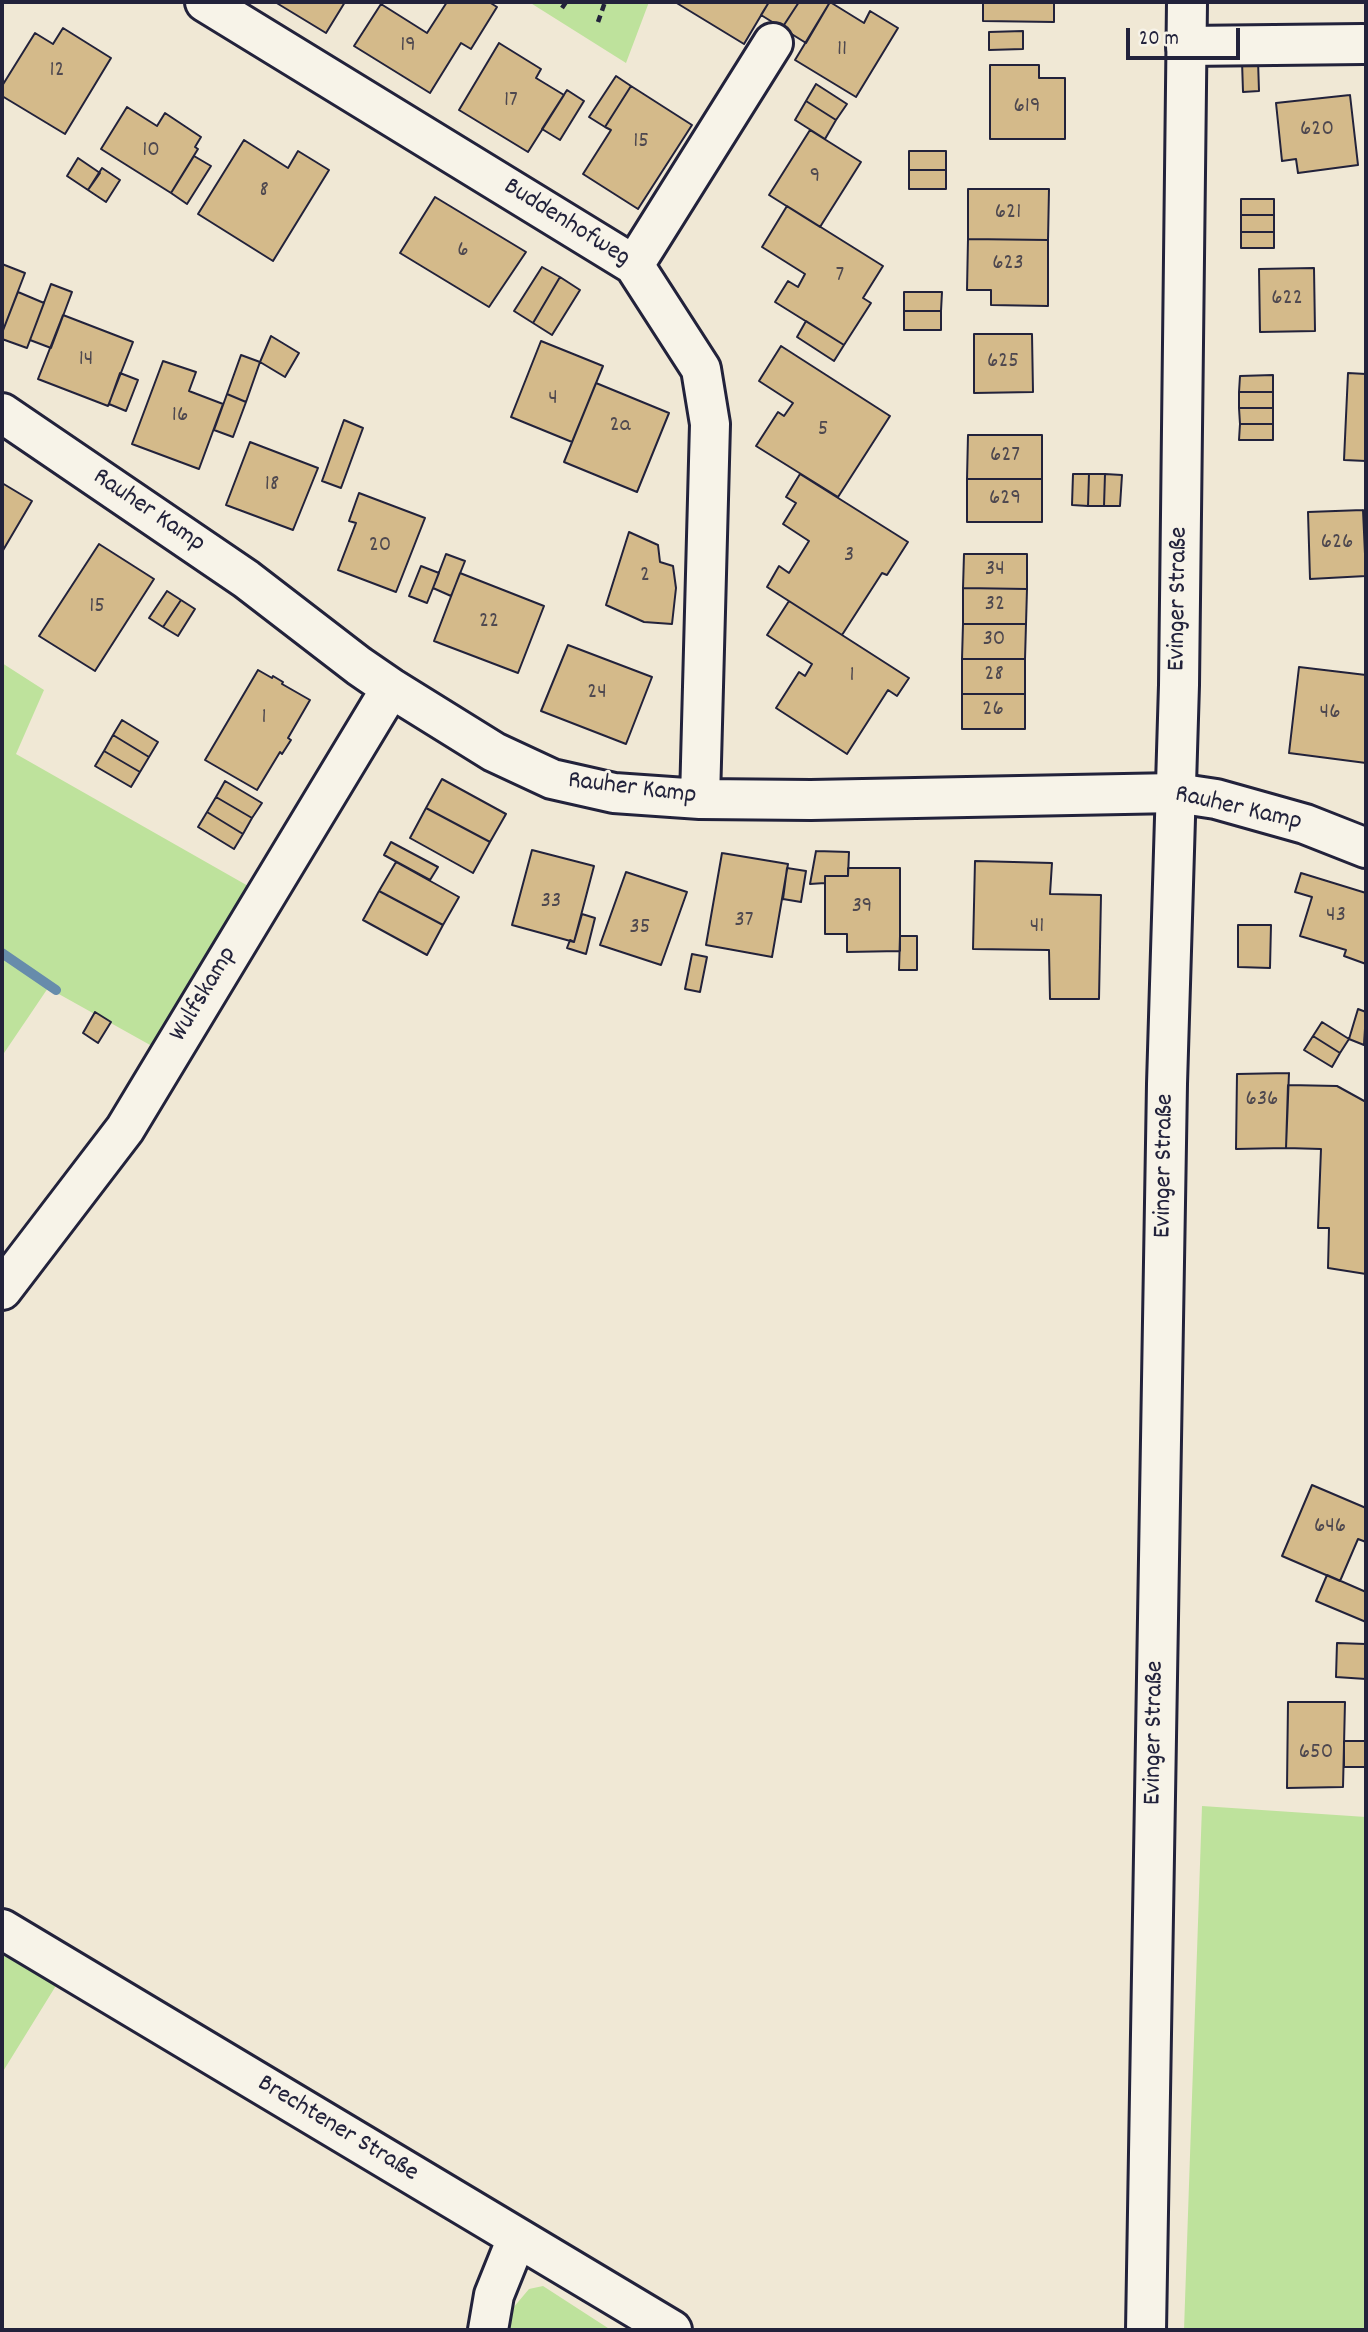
<!DOCTYPE html>
<meta charset="utf-8">
<style>
body{margin:0}
#map{position:relative;width:1368px;height:2332px;overflow:hidden;background:#f0e8d5;font-family:Dekko,sans-serif}
canvas{display:block}
.frame{position:absolute;inset:0;border:4px solid #22223b;pointer-events:none}
.scale{position:absolute;left:1126px;top:28px;width:114px;height:32px;box-sizing:border-box;border:4px solid #22223b;border-top:0;padding-left:9px;font-size:21px;line-height:24px;white-space:nowrap;color:#22223b;-webkit-text-stroke:5px #f7f3e8;paint-order:stroke}
</style>
<div id="map">
<canvas width="1368" height="2332"></canvas>
<div class="frame"></div>
<div class="scale">20 m</div>
</div>
<script>
const ctx = document.querySelector('canvas').getContext('2d');
ctx.lineJoin = 'round';
function fillPath(path, color) { ctx.fillStyle = color; ctx.fill(path, 'evenodd'); }
const toPath = rows => new Path2D(rows.map(r => 'M' + r).join(''));
function stroke(path, color, width, dash) { ctx.strokeStyle = color; ctx.lineWidth = width; ctx.lineCap = dash ? 'butt' : 'round'; ctx.setLineDash(dash || []); ctx.stroke(path); }
function write(font, color, halo, rows, align = 'center') {
  ctx.font = font + ' Dekko,sans-serif'; ctx.lineWidth = 6; ctx.setLineDash([]); ctx.textBaseline = 'middle'; ctx.strokeStyle = halo; ctx.fillStyle = color; for (const [text, x, y, turn = 0] of rows) {
    ctx.save(); ctx.translate(x, y); ctx.rotate((+turn || 0) * Math.PI / 180); ctx.textAlign = isNaN(turn) ? turn : align; if (halo) ctx.strokeText(text, 0, 0); ctx.fillText(text, 0, 0); ctx.restore();
  }
}
const green = toPath([
 [529,2,649,2,626,63],
 [2,663,44,690,16,754,264,895,168,1055,48,988,2,1056],
 [1202,1806,1366,1817,1366,2330,1184,2330],
 [2,1948,57,1984,2,2073],
 [543,2286,611,2330,501,2330,513,2308,529,2289]
]);
const stream = toPath([
 [2,953,56,990]
]);
const building = toPath([
 [275,2,345,2,326,33,275,2],
 [447,2,489,2,497,7,471,49,461,43,430,93,354,46,381,4,427,33,447,2],
 [675,2,769,2,744,44,675,2],
 [769,2,799,2,782,28,761,15,769,2],
 [799,2,830,2,806,43,782,28,799,2],
 [830,2,864,23,870,11,898,28,856,97,795,60,830,2],
 [983,2,1054,2,1054,22,983,21,983,2],
 [63,28,111,58,65,134,2,96,2,86,35,33,53,44,63,28],
 [1023,31,1023,49,989,50,989,32,1023,31],
 [499,43,541,69,536,78,564,95,528,152,459,110,499,43],
 [1258,60,1259,91,1243,92,1242,61,1258,60],
 [990,65,1039,65,1039,78,1065,78,1065,139,990,139,990,65],
 [616,76,631,86,605,127,589,117,616,76],
 [816,84,847,104,836,120,806,101,816,84],
 [631,86,692,125,638,209,583,174,611,130,605,127,631,86],
 [567,90,584,101,560,140,542,129,567,90],
 [1350,95,1358,165,1298,173,1296,159,1282,161,1276,103,1350,95],
 [806,101,836,120,825,139,795,120,806,101],
 [127,107,157,126,165,113,201,137,195,147,198,149,171,193,101,149,127,107],
 [810,130,861,162,820,227,769,195,810,130],
 [244,140,288,168,298,151,329,170,273,261,198,214,244,140],
 [909,151,946,151,946,170,909,170,909,151],
 [194,156,211,166,187,204,171,193,194,156],
 [78,158,100,173,88,190,67,176,78,158],
 [102,168,120,180,106,202,88,190,102,168],
 [909,170,946,170,946,189,909,189,909,170],
 [968,189,1049,189,1048,240,968,239,968,189],
 [435,197,526,252,489,307,400,253,435,197],
 [1241,199,1274,199,1274,215,1241,215,1241,199],
 [787,206,883,266,863,298,871,303,844,345,775,302,788,281,798,287,805,274,762,247,787,206],
 [1241,215,1274,215,1274,232,1241,232,1241,215],
 [1241,232,1274,232,1274,248,1241,248,1241,232],
 [968,239,1048,240,1048,306,991,305,991,290,967,290,968,239],
 [2,264,25,273,2,333,2,264],
 [542,267,560,277,533,323,514,311,542,267],
 [1314,268,1315,331,1260,332,1259,269,1314,268],
 [560,277,580,290,552,335,533,323,560,277],
 [51,284,72,292,51,348,30,340,51,284],
 [18,292,44,303,27,348,2,339,2,333,18,292],
 [904,292,942,292,941,311,904,311,904,292],
 [904,311,941,311,941,330,904,330,904,311],
 [63,315,133,342,108,406,38,379,63,315],
 [806,321,844,345,834,361,797,337,806,321],
 [974,334,1032,334,1033,392,974,393,974,334],
 [271,336,299,353,285,377,260,362,271,336],
 [541,341,603,366,572,442,511,417,541,341],
 [781,346,890,416,838,497,756,446,778,412,784,416,793,403,759,381,781,346],
 [241,355,260,362,246,402,227,394,241,355],
 [163,361,196,372,189,391,223,404,199,469,132,444,163,361],
 [120,373,138,380,126,411,109,404,120,373],
 [1348,373,1366,374,1366,461,1344,460,1348,373],
 [1273,375,1273,392,1239,392,1240,376,1273,375],
 [596,383,669,413,637,492,564,462,596,383],
 [1239,392,1273,392,1273,408,1239,408,1239,392],
 [227,394,246,402,233,437,214,430,227,394],
 [1239,408,1273,408,1273,424,1240,424,1239,408],
 [344,420,363,428,341,488,322,481,344,420],
 [1240,424,1273,424,1273,440,1239,440,1240,424],
 [968,435,1042,435,1042,479,967,479,968,435],
 [250,442,318,468,293,530,226,505,250,442],
 [800,474,908,542,887,575,882,573,842,635,767,587,779,566,789,573,809,541,783,524,796,503,786,497,800,474],
 [1073,474,1089,474,1088,506,1072,505,1073,474],
 [1089,474,1105,474,1104,506,1088,506,1089,474],
 [1105,474,1122,475,1120,506,1104,506,1105,474],
 [967,479,1042,479,1042,522,967,522,967,479],
 [2,483,32,501,2,552,2,483],
 [359,493,425,518,396,592,338,570,356,523,349,521,359,493],
 [1363,510,1366,576,1310,579,1308,512,1363,510],
 [629,532,658,545,660,562,673,566,676,588,672,624,644,622,606,605,629,532],
 [99,544,154,579,95,671,39,636,99,544],
 [446,554,465,561,451,596,433,588,446,554],
 [964,554,1027,554,1027,589,963,588,964,554],
 [421,566,439,573,427,603,409,596,421,566],
 [460,573,544,606,518,673,434,641,460,573],
 [963,588,1027,589,1026,624,963,624,963,588],
 [167,591,181,600,163,627,149,618,167,591],
 [181,600,195,609,178,636,163,627,181,600],
 [789,601,909,678,897,696,888,690,847,754,776,708,799,672,805,676,812,664,767,635,789,601],
 [963,624,1026,624,1025,659,962,659,963,624],
 [568,645,652,677,626,744,541,711,568,645],
 [962,659,1025,659,1025,694,962,694,962,659],
 [1299,667,1366,675,1366,763,1289,753,1299,667],
 [258,670,272,678,273,676,283,682,282,684,310,700,288,738,291,740,282,754,280,752,257,790,205,760,258,670],
 [962,694,1025,694,1025,729,962,729,962,694],
 [122,720,158,742,149,757,113,735,122,720],
 [113,735,149,757,140,772,104,751,113,735],
 [104,751,140,772,131,787,95,766,104,751],
 [442,779,506,814,490,842,426,808,442,779],
 [225,781,262,803,252,818,216,797,225,781],
 [216,797,252,818,243,834,207,812,216,797],
 [426,808,490,842,473,873,410,838,426,808],
 [207,812,243,834,234,849,198,827,207,812],
 [391,842,438,867,430,880,384,855,391,842],
 [532,850,594,866,574,942,512,925,532,850],
 [816,851,849,852,848,876,825,876,825,883,810,884,816,851],
 [722,853,788,864,772,957,706,945,722,853],
 [975,861,1052,863,1050,894,1101,895,1099,999,1050,999,1049,950,973,949,975,861],
 [396,862,459,897,443,925,379,891,396,862],
 [787,868,806,871,801,902,783,899,787,868],
 [848,868,900,868,900,951,847,952,847,934,825,934,825,876,848,876,848,868],
 [626,872,687,892,661,965,600,945,626,872],
 [1301,873,1366,893,1366,964,1344,956,1346,950,1300,936,1312,897,1295,892,1301,873],
 [379,891,443,925,427,955,363,920,379,891],
 [582,914,595,918,586,954,567,948,570,940,574,942,582,914],
 [1238,925,1271,925,1270,968,1238,967,1238,925],
 [900,936,917,936,917,970,899,970,900,936],
 [692,954,707,957,700,992,685,989,692,954],
 [1358,1009,1366,1012,1364,1045,1349,1039,1358,1009],
 [95,1012,111,1022,98,1043,83,1033,95,1012],
 [1322,1022,1349,1039,1340,1053,1313,1036,1322,1022],
 [1313,1036,1340,1053,1332,1067,1304,1050,1313,1036],
 [1289,1073,1286,1148,1236,1149,1237,1074,1289,1073],
 [1288,1085,1337,1086,1366,1102,1366,1274,1328,1268,1329,1228,1318,1228,1321,1149,1286,1148,1288,1085],
 [1312,1485,1366,1508,1366,1542,1358,1539,1340,1581,1282,1556,1312,1485],
 [1327,1575,1366,1592,1366,1622,1316,1601,1327,1575],
 [1337,1643,1366,1644,1366,1679,1336,1677,1337,1643],
 [1288,1702,1345,1702,1343,1787,1287,1788,1288,1702],
 [1344,1741,1366,1741,1366,1767,1344,1767,1344,1741]
]);
const path = toPath([
 [562,8,566,2],
 [598,22,605,2]
]);
const minor = toPath([
 [205,2,634,265,701,369,710,424,700,799],
 [1186,46,1363,44],
 [634,265,773,43],
 [2,413,246,579,359,666,391,688,494,752,552,779,614,793,700,799,811,800,1176,793,1216,799,1305,824,1366,848],
 [2,1290,125,1129,391,688],
 [2,1929,672,2330],
 [488,2330,494,2295,517,2238]
]);
const major = toPath([
 [1146,2330,1167,1084,1179,685,1187,2]
]);
const numberNames = [
 ["19",408,47],
 ["11",842,51],
 ["12",57,72],
 ["17",511,102],
 ["619",1027,108],
 ["620",1317,131],
 ["15",641,143],
 ["10",151,152],
 ["9",815,178],
 ["8",264,192],
 ["621",1008,214],
 ["6",463,252],
 ["623",1008,265],
 ["7",840,277],
 ["622",1287,300],
 ["14",86,361],
 ["625",1003,363],
 ["4",553,400],
 ["16",180,417],
 ["2a",620,427],
 ["5",823,431],
 ["627",1005,457],
 ["18",272,486],
 ["629",1005,500],
 ["626",1337,544],
 ["20",380,547],
 ["3",849,557],
 ["34",995,571],
 ["2",645,577],
 ["32",995,606],
 ["15",97,608],
 ["22",489,623],
 ["30",994,641],
 ["28",994,676],
 ["1",852,677],
 ["24",597,694],
 ["26",993,711],
 ["46",1330,714],
 ["1",264,719],
 ["33",551,903],
 ["39",862,908],
 ["43",1336,917],
 ["37",744,922],
 ["41",1037,928],
 ["35",640,929],
 ["636",1262,1101],
 ["646",1330,1528],
 ["650",1316,1754]
];
const streetNames = [
 ["Buddenhofweg",566,224,32],
 ["Rauher Kamp",148,512,34],
 ["Evinger Straße",1180,599,-89],
 ["Rauher Kamp",632,790,7],
 ["Rauher Kamp",1238,810,13],
 ["Wulfskamp",205,995,-59],
 ["Evinger Straße",1166,1166,-89],
 ["Evinger Straße",1156,1733,-89],
 ["Brechtener Straße",337,2130,31]
];
fillPath(green, '#bee29c');
stroke(stream, '#678cab', 10);
fillPath(building, '#d4ba8a');
stroke(building, '#22223b', 2);
stroke(minor, '#22223b', 44);
stroke(major, '#22223b', 44);
stroke(path, '#22223b', 4.5, [7, 5]);
stroke(minor, '#f7f3e8', 38);
stroke(major, '#f7f3e8', 38);
write('23px', '#4e484f', null, numberNames);
write('26px', '#22223b', '#f7f3e8', streetNames);
</script>
